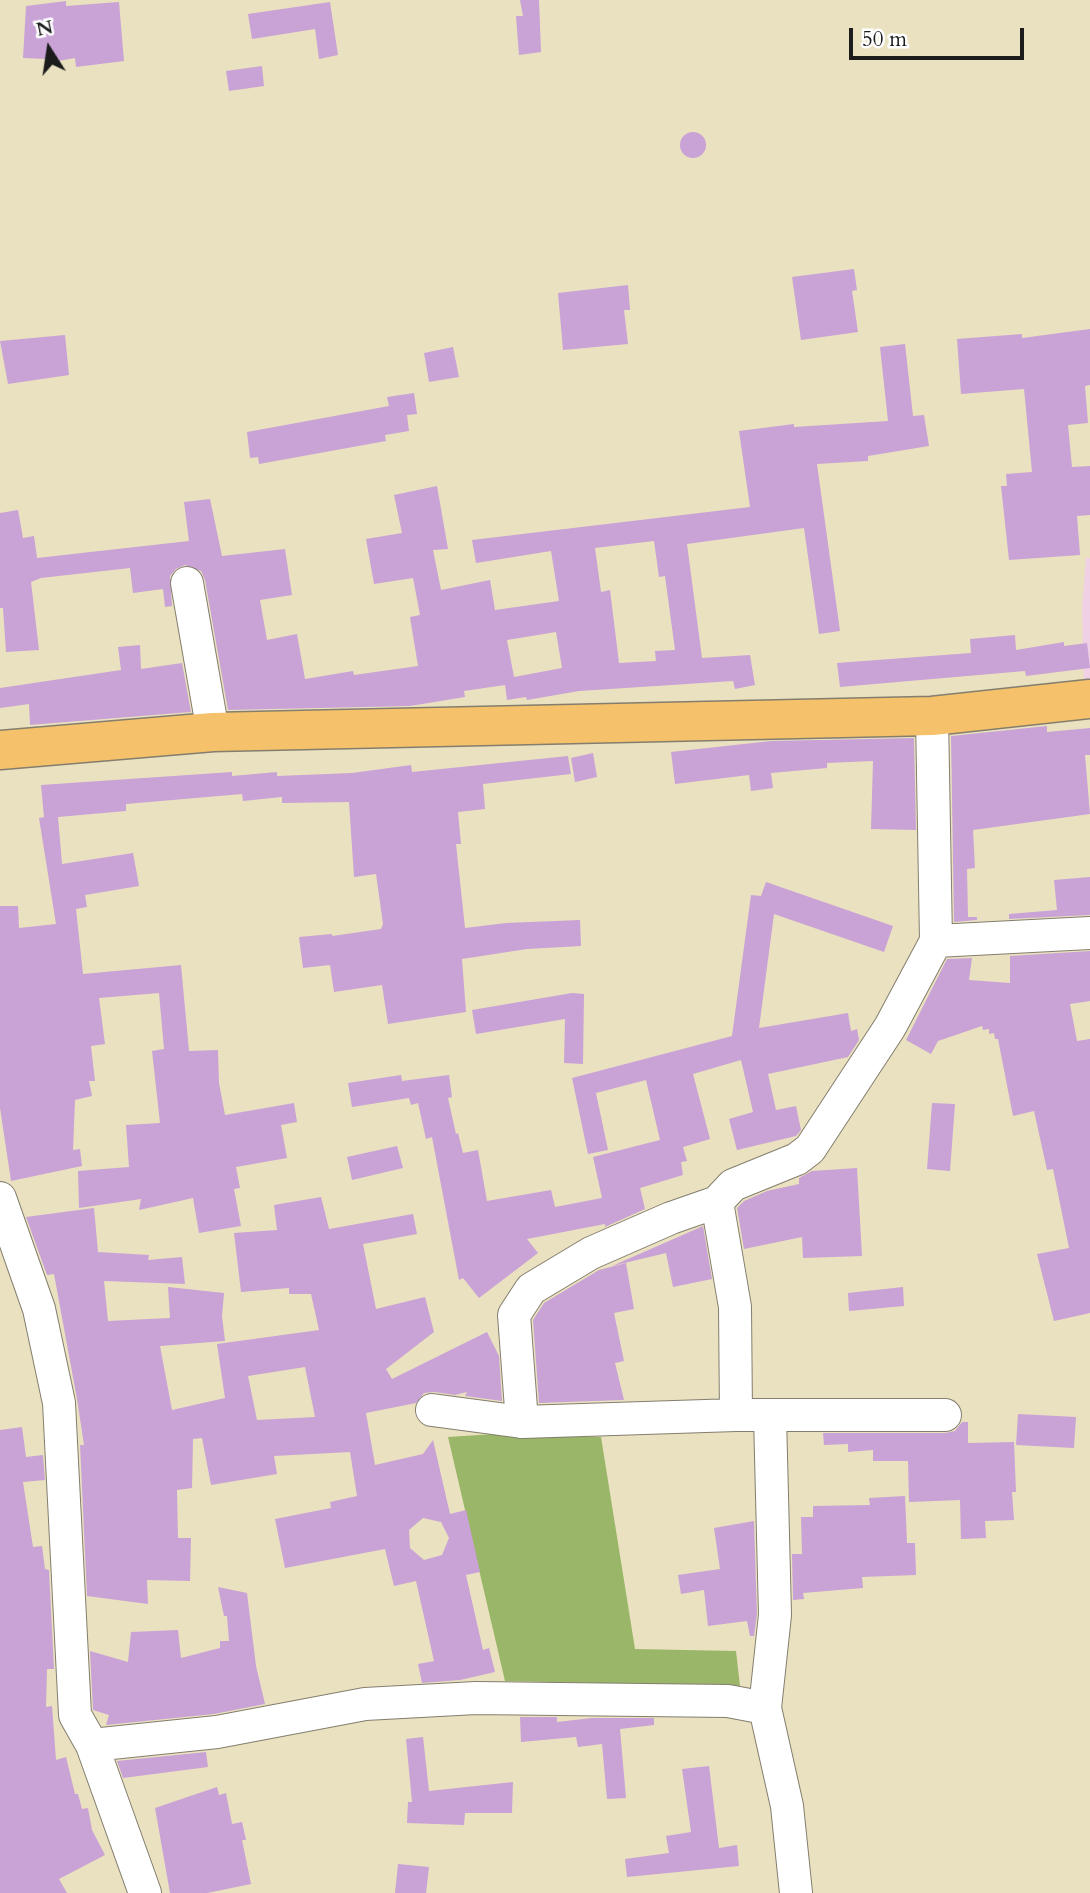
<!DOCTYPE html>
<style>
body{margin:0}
#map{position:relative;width:1090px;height:1893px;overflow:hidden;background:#eae1c0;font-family:Cardo,serif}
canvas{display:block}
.north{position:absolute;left:14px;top:14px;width:70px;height:70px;-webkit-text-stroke:5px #fff;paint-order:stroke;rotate:348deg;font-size:19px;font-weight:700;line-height:28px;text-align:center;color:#1c1c1c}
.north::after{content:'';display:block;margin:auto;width:24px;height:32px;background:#1c1c1c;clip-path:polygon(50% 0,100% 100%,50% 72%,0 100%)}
.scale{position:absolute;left:849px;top:28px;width:175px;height:32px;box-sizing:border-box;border:4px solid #1c1c1c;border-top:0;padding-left:9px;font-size:21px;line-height:24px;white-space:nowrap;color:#1c1c1c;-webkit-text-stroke:5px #fff;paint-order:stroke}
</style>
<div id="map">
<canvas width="1090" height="1893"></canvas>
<div class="north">N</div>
<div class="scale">50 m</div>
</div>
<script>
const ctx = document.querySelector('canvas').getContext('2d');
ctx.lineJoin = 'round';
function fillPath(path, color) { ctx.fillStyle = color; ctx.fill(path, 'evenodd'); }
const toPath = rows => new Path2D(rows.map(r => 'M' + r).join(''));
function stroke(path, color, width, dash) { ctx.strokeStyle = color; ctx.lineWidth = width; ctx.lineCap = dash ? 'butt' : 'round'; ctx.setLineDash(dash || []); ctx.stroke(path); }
const built = toPath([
 [1086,558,1090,558,1090,690,1084,690,1082,608]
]);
const forest = toPath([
 [495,1434,601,1437,635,1649,736,1651,740,1686,505,1681,448,1437]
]);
const building = toPath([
 [520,0,539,0,541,52,519,55,516,16,523,16],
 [66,1,66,6,119,2,124,61,76,67,75,58,47,63,46,59,23,58,26,6],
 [330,2,338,55,319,59,315,29,252,39,248,14],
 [262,66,264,86,229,91,226,71],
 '680 145a13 13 0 1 1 26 0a13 13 0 1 1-26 0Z',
 [854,269,857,290,852,291,858,332,801,340,792,277],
 [628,285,630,310,624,310,628,344,563,350,558,293],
 [1090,329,1090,385,1085,386,1088,423,1068,425,1072,467,1090,466,1090,515,1077,516,1080,555,1009,560,1001,486,1007,486,1006,474,1032,472,1024,389,961,394,957,339,1022,334,1022,338],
 [65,335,69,375,8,384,0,341],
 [905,344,913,416,924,415,929,446,868,456,868,461,817,464,840,631,819,634,804,528,687,544,702,658,750,655,755,685,735,689,733,681,579,691,527,700,526,697,507,700,505,685,464,691,465,697,410,706,228,710,205,580,201,571,185,565,176,569,170,576,172,606,165,607,163,589,133,593,130,568,41,578,31,582,39,650,6,652,3,608,0,608,0,513,18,510,23,538,34,536,37,558,189,541,184,502,210,499,222,556,285,549,292,595,260,600,267,640,297,634,305,679,353,671,354,675,418,666,410,617,420,615,413,578,374,584,366,539,402,533,394,495,437,486,448,549,433,550,441,590,490,580,495,610,559,601,551,551,476,563,472,540,750,507,739,431,794,424,794,427,888,421,880,347],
 [654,541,659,577,665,576,675,650,655,651,656,661,619,663,610,590,601,592,595,548],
 [556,632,562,668,514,677,507,640],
 [453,347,459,377,429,382,424,353],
 [414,393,417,414,407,415,409,431,385,435,386,441,259,464,258,457,250,458,247,432,389,406,387,397],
 [1015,635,1016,650,1064,642,1064,646,1087,643,1090,668,1026,676,1025,671,840,687,837,663,971,653,970,639],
 [140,645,141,669,182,663,191,712,30,725,29,704,0,708,0,688,121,670,118,647],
 [1047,726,1047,732,1090,728,1090,755,1085,755,1090,814,973,830,975,868,967,869,968,917,977,917,977,920,954,922,951,736],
 [914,738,916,830,871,829,873,761,827,763,827,768,771,773,773,788,751,791,749,775,675,784,671,752,771,741],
 [593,753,597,777,575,782,571,758],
 [568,756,571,774,483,784,485,809,458,812,461,844,456,844,465,928,506,923,580,920,581,946,527,949,462,959,466,1012,388,1024,382,985,334,992,330,965,303,968,299,937,332,934,332,936,381,929,383,924,376,874,354,877,349,802,282,803,282,797,243,801,242,794,126,804,126,811,58,817,62,864,133,853,139,886,85,895,87,907,76,909,83,974,181,965,189,1051,218,1050,219,1083,225,1115,294,1103,297,1122,281,1125,287,1158,236,1167,240,1188,234,1189,241,1226,199,1233,193,1198,139,1210,141,1199,79,1208,78,1171,129,1167,126,1125,160,1123,152,1051,164,1049,159,993,99,998,105,1044,91,1046,95,1081,89,1081,92,1096,75,1100,73,1150,80,1149,82,1166,11,1181,0,1108,0,906,18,906,19,928,56,924,39,818,44,817,41,785,232,772,232,776,277,772,277,776,352,773,411,765,412,772],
 [1090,877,1090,915,1009,919,1009,914,1057,910,1054,880],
 [766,882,893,926,884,952,774,914,759,1028,848,1013,851,1031,857,1029,859,1040,848,1057,768,1074,776,1110,796,1106,801,1130,796,1136,737,1150,729,1119,753,1112,741,1060,693,1074,710,1139,683,1147,687,1161,681,1162,683,1175,640,1188,645,1209,605,1227,605,1224,527,1239,538,1253,479,1298,463,1278,459,1280,432,1137,426,1139,418,1103,411,1105,409,1098,352,1107,348,1083,401,1075,402,1081,449,1075,452,1097,448,1098,456,1134,458,1133,463,1153,478,1150,487,1201,551,1190,555,1207,602,1198,593,1157,660,1140,646,1080,596,1093,608,1150,588,1154,572,1078,732,1036,751,895,761,896],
 [1090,951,1090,1001,1070,1004,1077,1041,1090,1039,1090,1313,1054,1321,1037,1254,1069,1248,1053,1169,1047,1170,1034,1111,1013,1116,998,1039,995,1039,994,1033,989,1034,989,1029,983,1030,982,1026,938,1041,931,1054,906,1040,947,959,972,958,969,980,1010,983,1010,956],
 [572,993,584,994,583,1064,564,1063,565,1019,476,1034,472,1010],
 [932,1103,955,1104,950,1171,927,1169],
 [397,1146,403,1168,352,1180,347,1157],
 [857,1168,862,1256,803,1258,802,1237,744,1249,737,1208,744,1201,767,1191,799,1184,799,1178,812,1171],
 [321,1197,329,1229,413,1214,417,1234,363,1244,376,1309,425,1297,434,1332,386,1369,392,1379,487,1332,499,1356,502,1401,465,1396,467,1392,455,1395,434,1392,424,1393,416,1403,366,1413,375,1465,423,1454,433,1440,450,1514,466,1510,480,1572,466,1575,483,1650,489,1648,495,1672,460,1680,422,1683,418,1664,434,1661,416,1581,394,1586,385,1549,285,1568,275,1519,331,1508,330,1502,357,1496,350,1452,274,1456,277,1474,211,1485,202,1438,193,1439,192,1488,177,1490,178,1538,191,1538,190,1581,147,1580,148,1604,87,1596,80,1445,84,1445,77,1399,54,1274,47,1275,26,1217,94,1208,98,1252,149,1255,148,1260,182,1257,185,1284,104,1281,108,1321,170,1318,168,1287,224,1293,222,1316,225,1341,160,1346,172,1410,225,1398,217,1344,319,1330,311,1294,289,1294,289,1288,241,1292,234,1233,277,1230,274,1205],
 [305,1367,315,1417,257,1420,248,1376],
 [423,1518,441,1522,449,1538,442,1555,424,1560,410,1548,409,1530],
 [703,1226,712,1279,673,1287,666,1253,612,1266],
 [626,1263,634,1309,614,1313,624,1361,615,1363,624,1400,539,1403,533,1320,544,1303,599,1270],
 [903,1287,904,1306,849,1311,848,1293],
 [1018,1414,1076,1417,1074,1448,1016,1445],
 [962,1422,968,1422,968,1443,1014,1442,1016,1492,1012,1492,1014,1520,985,1521,986,1538,961,1539,960,1500,909,1502,908,1461,873,1461,873,1450,848,1452,848,1444,824,1445,823,1433,945,1433,955,1431],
 [22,1427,26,1457,43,1455,45,1480,23,1482,33,1547,42,1546,45,1569,49,1570,54,1669,47,1669,46,1707,52,1706,56,1760,66,1757,75,1794,78,1794,82,1809,88,1808,92,1830,105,1855,59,1879,67,1893,0,1893,0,1430],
 [905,1496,907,1543,915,1543,916,1575,862,1577,863,1588,803,1593,804,1599,793,1600,792,1554,802,1554,801,1517,813,1517,813,1506,870,1505,869,1498],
 [754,1521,757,1614,754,1636,750,1636,747,1621,708,1626,704,1590,681,1594,678,1575,720,1569,714,1528],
 [218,1587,247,1593,256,1666,265,1704,214,1714,106,1725,109,1715,93,1710,90,1651,128,1662,131,1632,178,1630,181,1658,220,1648,220,1641,229,1641,227,1616,224,1616],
 [520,1717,557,1717,557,1722,592,1718,654,1718,654,1725,620,1729,626,1798,607,1799,602,1744,578,1747,576,1737,521,1742],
 [423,1737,429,1791,513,1782,512,1813,465,1813,464,1825,407,1823,408,1802,412,1802,406,1739],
 [206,1752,208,1767,123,1778,117,1761],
 [709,1766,719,1848,737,1845,739,1866,627,1877,625,1859,669,1853,666,1836,691,1832,682,1769],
 [217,1787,219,1795,226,1793,232,1824,242,1822,246,1840,242,1840,251,1884,207,1893,170,1893,155,1808],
 [398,1864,429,1867,426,1893,395,1893]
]);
const minor = toPath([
 [187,583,213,732],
 [936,941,1090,933],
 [0,1198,39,1309,59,1403,75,1715,92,1745,145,1893],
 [432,1410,522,1422,736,1415,945,1415],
 [736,1415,735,1307,717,1202,733,1185,797,1159,810,1149,890,1027,936,941,932,716],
 [522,1422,514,1315,531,1289,591,1253,671,1218,717,1202],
 [765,1708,775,1615,770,1416],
 [92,1745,217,1732,365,1704,476,1698,728,1701,765,1708,787,1806,796,1893]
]);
const major = toPath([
 [0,750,213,732,932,716,1090,699]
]);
fillPath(built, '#f0d0e5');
fillPath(forest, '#9ab668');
fillPath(building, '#c9a2d6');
stroke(minor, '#837e6e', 34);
stroke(major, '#837e6e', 41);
stroke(minor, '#fff', 32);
stroke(major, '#f5c16b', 38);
</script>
